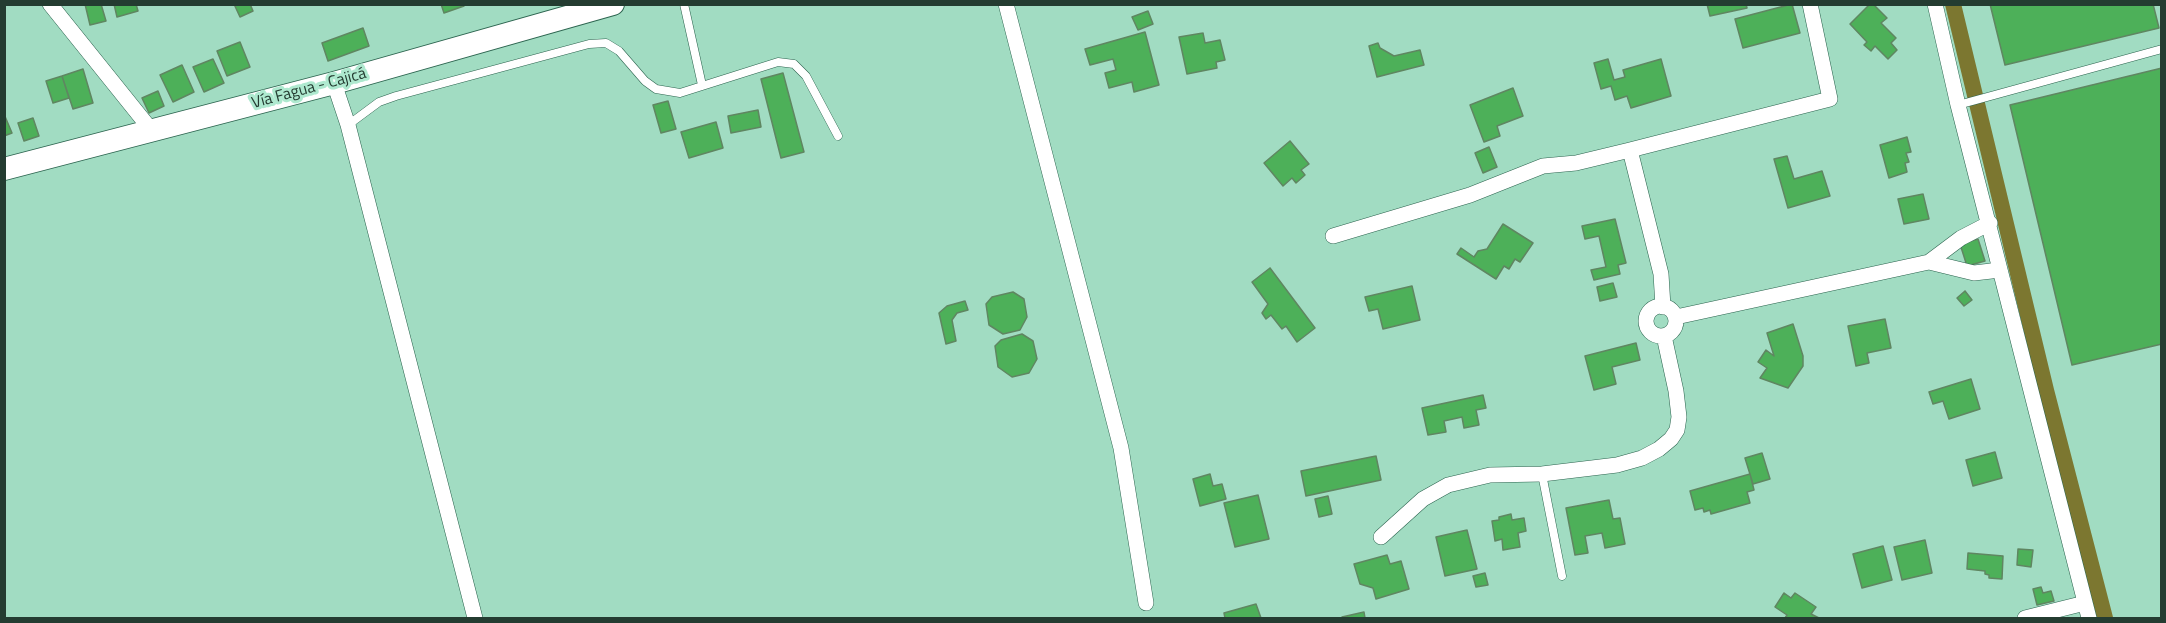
<!DOCTYPE html>
<meta charset="utf-8">
<style>
body{margin:0}
#map{position:relative;width:2166px;height:623px;overflow:hidden;background:#a1dcc2;font-family:"Titillium Web",sans-serif}
canvas{display:block}
.frame{position:absolute;inset:0;border:6px solid #243c31;pointer-events:none}
</style>
<div id="map">
<canvas width="2166" height="623"></canvas>
<div class="frame"></div>
</div>
<script>
const ctx = document.querySelector('canvas').getContext('2d');
ctx.lineJoin = 'round';
const toPath = rows => new Path2D(rows.map(r => 'M' + r).join(''));
function stroke(path, color, width, dash) { ctx.strokeStyle = color; ctx.lineWidth = width; ctx.lineCap = dash ? 'butt' : 'round'; ctx.setLineDash(dash || []); ctx.stroke(path); }
function fillPath(path, color) { ctx.fillStyle = color; ctx.fill(path, 'evenodd'); }
function write(font, color, halo, rows, align = 'center') {
  ctx.font = font + ' "Titillium Web",sans-serif'; ctx.lineWidth = 6; ctx.setLineDash([]); ctx.textBaseline = 'middle'; ctx.strokeStyle = halo; ctx.fillStyle = color; for (const [text, x, y, turn = 0] of rows) {
    ctx.save(); ctx.translate(x, y); ctx.rotate((+turn || 0) * Math.PI / 180); ctx.textAlign = isNaN(turn) ? turn : align; if (halo) ctx.strokeText(text, 0, 0); ctx.fillText(text, 0, 0); ctx.restore();
  }
}
const canal = toPath([
 [1953,4,2046,390,2105,618]
]);
const building = toPath([
 [85,4,101,4,106,21,90,25,85,4],
 [114,4,136,4,138,11,117,17,114,4],
 [234,4,250,4,253,11,240,17,234,4],
 [441,4,463,4,464,6,444,13,441,4],
 [1707,4,1746,4,1747,8,1710,16,1707,4],
 [1792,4,1800,33,1743,48,1735,19,1792,4],
 [1870,4,1873,4,1887,18,1881,23,1896,38,1891,43,1897,50,1888,59,1875,46,1871,51,1864,45,1867,42,1850,24,1870,4],
 [1990,4,2153,4,2159,28,2005,65,1990,4],
 [1148,11,1153,24,1138,30,1132,17,1148,11],
 [363,28,369,46,328,61,322,43,363,28],
 [1145,32,1159,85,1134,92,1132,82,1109,88,1105,73,1116,70,1113,59,1090,65,1085,49,1145,32],
 [1203,33,1205,43,1220,40,1225,60,1216,62,1217,68,1187,74,1179,37,1203,33],
 [240,42,250,67,227,76,217,51,240,42],
 [1378,43,1380,48,1394,56,1420,50,1424,65,1377,77,1369,46,1378,43],
 [213,59,224,83,204,92,193,67,213,59],
 [1608,59,1614,80,1625,77,1623,70,1661,59,1671,96,1631,108,1627,96,1615,100,1611,86,1601,89,1594,63,1608,59],
 [182,65,194,92,173,102,160,75,182,65],
 [2162,68,2162,344,2072,365,2010,105,2162,68],
 [83,69,93,103,73,109,62,76,83,69],
 [783,73,804,152,781,158,761,79,783,73],
 [62,76,69,98,53,103,46,81,62,76],
 [1513,88,1523,116,1497,126,1500,136,1484,142,1470,105,1513,88],
 [158,91,164,106,149,113,142,98,158,91],
 [668,101,676,129,661,133,653,105,668,101],
 [758,110,761,127,731,133,728,116,758,110],
 [4,114,12,133,4,136,4,114],
 [33,118,39,136,24,141,18,123,33,118],
 [716,122,723,148,689,158,681,132,716,122],
 [1907,137,1911,152,1906,153,1909,162,1905,163,1907,172,1889,178,1880,145,1907,137],
 [1290,141,1309,164,1301,170,1305,175,1296,183,1292,178,1283,186,1264,163,1290,141],
 [1489,147,1497,167,1483,173,1475,153,1489,147],
 [1787,156,1794,179,1822,171,1830,196,1788,208,1774,159,1787,156],
 [1923,194,1929,219,1904,224,1898,199,1923,194],
 [1615,219,1626,263,1618,265,1620,274,1594,280,1591,270,1606,267,1599,236,1585,239,1582,226,1615,219],
 [1503,224,1533,243,1520,262,1515,259,1509,269,1504,266,1496,279,1457,254,1461,248,1474,257,1478,251,1487,249,1503,224],
 [1978,239,1985,261,1967,266,1960,244,1978,239],
 [1270,268,1315,328,1297,342,1286,326,1282,329,1271,315,1266,319,1262,313,1268,304,1252,282,1270,268],
 [1613,283,1617,297,1600,301,1597,287,1613,283],
 [1412,286,1420,320,1383,329,1378,309,1369,311,1365,297,1412,286],
 [1965,291,1972,300,1964,306,1957,298,1965,291],
 [1013,292,1024,299,1027,317,1020,330,1003,334,989,325,986,304,992,297,1013,292],
 [965,301,968,310,957,313,952,320,956,341,946,344,939,313,947,306,965,301],
 [1885,319,1891,348,1867,353,1869,363,1856,366,1848,326,1885,319],
 [1793,324,1803,356,1803,366,1788,388,1760,378,1767,368,1758,362,1766,350,1774,356,1767,333,1793,324],
 [1022,334,1033,341,1037,359,1029,373,1012,377,998,367,995,346,1001,340,1022,334],
 [1636,343,1640,360,1612,367,1616,384,1594,390,1585,356,1636,343],
 [1971,379,1980,409,1949,419,1943,401,1933,404,1929,392,1971,379],
 [1483,395,1486,408,1476,410,1479,425,1464,428,1462,417,1444,421,1446,432,1428,435,1422,408,1483,395],
 [1995,452,2002,478,1973,486,1966,460,1995,452],
 [1762,453,1770,479,1753,484,1745,458,1762,453],
 [1376,456,1381,480,1306,496,1301,471,1376,456],
 [1210,474,1213,486,1222,484,1226,499,1200,506,1193,479,1210,474],
 [1750,474,1754,490,1747,492,1750,503,1711,514,1710,510,1704,512,1703,508,1695,510,1690,491,1750,474],
 [1258,495,1269,539,1235,547,1224,503,1258,495],
 [1328,496,1332,514,1319,517,1315,499,1328,496],
 [1609,500,1613,519,1620,518,1625,544,1605,548,1602,533,1585,536,1588,553,1575,555,1566,508,1609,500],
 [1511,514,1512,520,1524,518,1526,531,1518,533,1520,547,1503,550,1502,539,1495,541,1492,521,1499,520,1499,517,1511,514],
 [1467,530,1477,569,1445,576,1436,537,1467,530],
 [1925,540,1932,573,1902,580,1894,547,1925,540],
 [1883,546,1892,580,1862,588,1853,554,1883,546],
 [2018,549,2033,550,2031,567,2017,565,2018,549],
 [1968,553,2003,556,2002,579,1989,578,1989,575,1985,574,1985,571,1967,569,1968,553],
 [1387,555,1390,564,1401,561,1409,589,1376,599,1373,588,1360,584,1354,564,1387,555],
 [1485,573,1488,585,1476,587,1473,576,1485,573],
 [2041,587,2043,593,2051,591,2054,601,2037,605,2033,589,2041,587],
 [1784,593,1791,598,1795,593,1816,607,1811,614,1819,618,1785,618,1787,615,1775,607,1784,593],
 [1256,604,1261,618,1225,618,1224,613,1256,604],
 [1364,612,1365,618,1342,618,1342,617,1364,612]
]);
const lane = toPath([
 [684,4,702,85],
 [1958,105,2162,49],
 [348,125,379,102,396,96,589,44,606,43,619,51,645,81,656,89,680,93,778,62,794,64,806,76,838,136],
 [1542,474,1562,576]
]);
const street = toPath([
 [50,4,152,131],
 [1006,4,1121,448,1146,603],
 [1935,4,1958,105,2089,618],
 [334,83,348,125,475,618],
 [1333,236,1470,195,1543,166,1576,163,1630,150],
 [1929,262,1974,273,2000,270],
 '1646 321a15 15 0 1 1 30 0a15 15 0 1 1-30 0Z',
 [1663,307,1661,274,1630,150,1830,99,1810,4],
 [1676,317,1929,262,1961,238,1990,223],
 [1381,537,1423,499,1448,485,1490,475,1542,474,1617,465,1642,458,1659,449,1671,439,1677,430,1679,417,1676,391,1664,336],
 [2025,618,2085,603]
]);
const secondary = toPath([
 [4,169,334,83,613,4]
]);
const streetNames = [
 ["Vía Fagua - Cajicá",309,89,-15]
];
stroke(canal, '#7c7730', 16);
fillPath(building, '#4db059');
stroke(building, '#5f8661', 1.5);
stroke(lane, '#2c644f', 9);
stroke(street, '#2c644f', 16);
stroke(secondary, '#2c644f', 24);
stroke(lane, '#fff', 8);
stroke(street, '#fff', 15);
stroke(secondary, '#fff', 22);
write('16px', '#243c31', '#aee9cf', streetNames);
</script>
